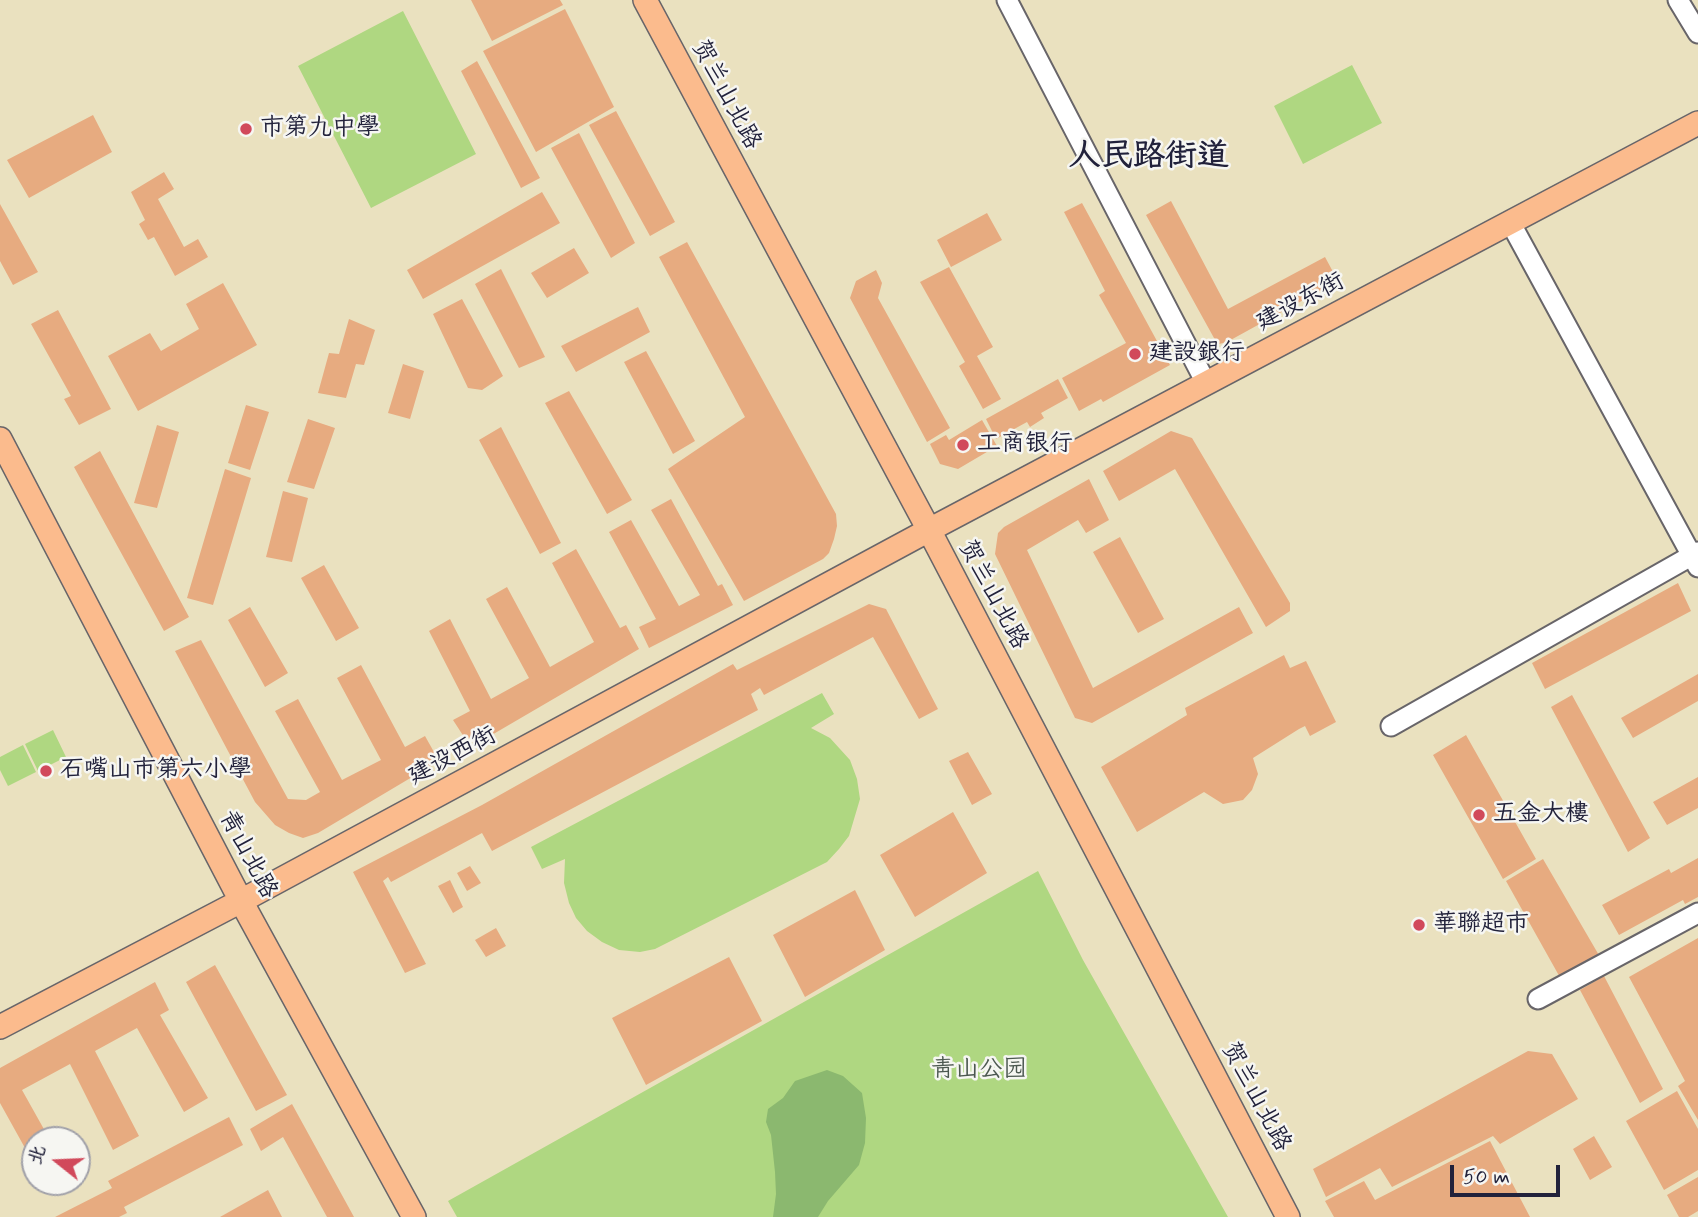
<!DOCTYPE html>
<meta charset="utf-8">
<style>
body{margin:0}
#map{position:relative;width:1698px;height:1217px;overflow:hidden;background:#eae1bf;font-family:Mynerve,"LXGW WenKai TC",sans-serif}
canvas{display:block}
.north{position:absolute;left:21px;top:1126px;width:70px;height:70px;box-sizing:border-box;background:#f6f6f2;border:2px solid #a1a1a9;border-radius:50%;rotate:288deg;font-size:19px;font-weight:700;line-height:28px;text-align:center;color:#22223b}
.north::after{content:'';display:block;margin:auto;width:24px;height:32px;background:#d1495b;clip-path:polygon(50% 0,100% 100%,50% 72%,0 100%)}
.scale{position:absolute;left:1450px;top:1165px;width:110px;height:32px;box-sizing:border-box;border:4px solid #22223b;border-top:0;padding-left:9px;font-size:21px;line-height:24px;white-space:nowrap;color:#22223b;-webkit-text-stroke:5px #f6f6f2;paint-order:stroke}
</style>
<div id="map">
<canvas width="1698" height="1217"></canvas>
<div class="north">北</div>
<div class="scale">50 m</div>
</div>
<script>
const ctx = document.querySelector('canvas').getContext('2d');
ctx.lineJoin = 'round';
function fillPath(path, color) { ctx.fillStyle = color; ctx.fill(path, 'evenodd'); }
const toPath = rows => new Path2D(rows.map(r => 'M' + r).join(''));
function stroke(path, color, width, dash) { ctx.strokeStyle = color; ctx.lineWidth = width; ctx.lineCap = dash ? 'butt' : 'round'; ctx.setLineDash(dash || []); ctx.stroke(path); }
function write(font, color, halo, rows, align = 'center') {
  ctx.font = font + ' Mynerve,"LXGW WenKai TC",sans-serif'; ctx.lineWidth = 5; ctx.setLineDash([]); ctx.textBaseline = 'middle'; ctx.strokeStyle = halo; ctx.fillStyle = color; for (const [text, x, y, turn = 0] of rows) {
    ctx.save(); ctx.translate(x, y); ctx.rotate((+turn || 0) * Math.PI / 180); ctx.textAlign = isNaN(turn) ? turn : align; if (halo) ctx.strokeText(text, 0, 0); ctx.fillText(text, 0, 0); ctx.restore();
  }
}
const green = toPath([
 [403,11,476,154,371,208,298,66],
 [1352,65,1382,123,1303,164,1274,106],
 [822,693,834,714,811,728,830,738,850,760,857,779,860,799,849,836,839,849,827,862,655,949,640,952,619,950,602,942,587,931,576,918,569,903,564,883,565,859,542,869,531,847],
 [53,730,66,757,38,771,25,744],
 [23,745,36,772,8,786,0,770,0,757],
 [1038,871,1083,960,1228,1217,457,1217,448,1201]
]);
const forest = toPath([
 [827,1070,843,1076,862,1093,866,1118,865,1143,859,1165,828,1201,818,1217,773,1217,776,1194,775,1172,771,1135,766,1122,768,1109,783,1098,795,1081]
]);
const building = toPath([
 [471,0,560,0,563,5,492,41],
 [565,9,614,107,536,152,483,51],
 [477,61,540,178,521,188,461,71],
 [616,111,675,222,650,236,589,125],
 [93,115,112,152,29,198,7,160],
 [579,133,635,243,611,258,551,148],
 [164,172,174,189,158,199,184,247,198,239,208,257,175,276,154,237,148,240,139,224,145,220,131,192],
 [542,192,560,223,423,299,407,270],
 [1171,201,1228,309,1325,257,1338,281,1227,342,1219,344,1214,338,1146,215],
 [1082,203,1170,365,1103,402,1101,399,1079,411,1062,378,1126,343,1099,295,1105,291,1064,212],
 [0,204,38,272,13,285,0,261],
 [987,213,1002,240,951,267,937,240],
 [687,242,836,514,837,526,834,539,829,553,823,559,744,601,668,469,745,417,659,257],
 [574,248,589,273,547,298,531,273],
 [949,267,993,347,977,356,1001,399,983,409,959,366,965,362,920,282],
 [501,269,545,357,519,368,475,284],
 [876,270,882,283,878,298,950,428,927,442,850,298,856,281],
 [223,283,257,345,138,411,108,356,150,333,161,351,199,329,186,304],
 [462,299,503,376,482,390,468,388,433,314],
 [638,307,650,332,576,372,561,346],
 [58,310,111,409,79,425,64,399,71,396,31,324],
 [349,319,375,330,364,365,356,364,346,398,318,393,329,353,339,354],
 [646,351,695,441,673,454,624,362],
 [403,364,424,371,410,419,388,413],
 [1058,379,1068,398,1041,413,1044,418,1030,427,1027,422,996,439,986,419],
 [569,391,632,500,607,514,545,403],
 [246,405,269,412,250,470,228,463],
 [308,419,335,428,314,489,287,482],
 [982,420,997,446,958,469,940,464,930,444,946,435,949,440],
 [157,425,179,432,157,508,134,503],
 [501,427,561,543,540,554,479,440],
 [1171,431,1192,438,1290,603,1290,611,1266,627,1175,469,1119,501,1103,471],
 [100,451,189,617,164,631,74,467],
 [225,469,251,478,213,605,187,598],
 [1089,479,1109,520,1086,533,1078,520,1027,550,1093,688,1239,607,1253,633,1092,723,1075,718,995,554,998,533,1004,527],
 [283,491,308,498,292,562,266,557],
 [671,499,718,586,722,584,733,605,649,648,639,627,656,619,609,532,631,520,679,606,700,595,651,510],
 [1120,537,1164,619,1138,633,1093,552],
 [576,549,620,628,626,625,639,649,478,743,472,736,466,740,453,720,470,711,429,631,450,619,491,699,529,678,486,599,507,587,550,667,594,642,552,563],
 [324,565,359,628,336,641,301,578],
 [1678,583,1691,611,1545,689,1532,663],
 [869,604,886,609,938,709,919,719,873,637,764,695,760,688,751,694,758,710,492,851,482,833,391,882,388,877,383,881,426,964,405,973,353,872,482,805,733,664,737,670],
 [250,607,288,673,265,687,228,620],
 [201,640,288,799,306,800,320,792,275,711,298,699,342,780,381,760,337,678,361,665,405,747,425,736,439,761,318,833,303,838,289,833,275,825,255,802,175,651],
 [1284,655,1290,668,1306,661,1336,722,1310,736,1305,726,1299,729,1253,758,1258,774,1252,790,1243,800,1223,804,1204,792,1137,832,1101,767,1187,715,1185,708],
 [1698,674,1698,701,1633,738,1621,718],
 [1572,695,1650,838,1628,852,1551,707],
 [1466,735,1536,859,1503,879,1433,755],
 [968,752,992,794,972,805,949,761],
 [1698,777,1698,808,1667,825,1653,802],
 [953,812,987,873,915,917,880,855],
 [1698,858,1698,897,1685,904,1683,900,1619,935,1602,905,1669,869,1671,873],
 [1543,859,1600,957,1562,981,1506,881],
 [470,866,481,883,467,891,457,873],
 [450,880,463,907,453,913,438,886],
 [855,890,885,950,805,997,773,935],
 [496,928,506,946,486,957,475,940],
 [1698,938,1698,1120,1678,1086,1685,1081,1629,977],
 [729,957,762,1021,646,1085,612,1018],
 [215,965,287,1095,256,1111,186,982],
 [1604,976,1663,1089,1640,1103,1580,990],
 [155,982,169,1010,160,1015,208,1098,184,1112,137,1028,95,1051,139,1136,113,1150,70,1064,22,1090,50,1140,35,1140,35,1166,0,1103,0,1068],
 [1528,1051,1552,1054,1578,1099,1500,1144,1493,1136,1392,1187,1380,1168,1326,1197,1313,1169],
 [1677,1091,1698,1129,1698,1170,1664,1190,1626,1121],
 [292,1104,354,1217,327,1217,283,1137,261,1151,250,1129],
 [229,1117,243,1145,124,1207,127,1213,119,1217,55,1217,112,1188,108,1181],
 [1594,1136,1612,1167,1590,1180,1573,1149],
 [1490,1141,1530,1217,1334,1217,1325,1201,1364,1181,1375,1200],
 [1698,1177,1698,1211,1688,1217,1679,1217,1667,1195],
 [44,1182,64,1182,49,1191],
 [268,1190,282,1217,220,1217]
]);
const minor = toPath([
 [1007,0,1206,383],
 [1678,0,1698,33],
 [1510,222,1698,567],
 [1391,726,1698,552],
 [1538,999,1698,913]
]);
const major = toPath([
 [645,0,929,530,1288,1217],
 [0,439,241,901,414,1217],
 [0,1027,241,901,929,530,1698,123]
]);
const markers = [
 [246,129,7,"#d1495b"],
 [1135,354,7,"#d1495b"],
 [963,445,7,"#d1495b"],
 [46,771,7,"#d1495b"],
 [1479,815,7,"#d1495b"],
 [1419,925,7,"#d1495b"]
];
const streetNames = [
 ["贺兰山北路",725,95,62],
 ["建设东街",1301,303,-28],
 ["贺兰山北路",992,595,62],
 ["建设西街",453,757,-28],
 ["青山北路",247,855,62],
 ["贺兰山北路",1255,1097,62]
];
const poiNames = [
 ["市第九中學",260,129],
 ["建設銀行",1149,354],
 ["工商银行",977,445],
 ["石嘴山市第六小學",60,771],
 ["五金大樓",1493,815],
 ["華聯超市",1433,925]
];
const parkNames = [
 ["青山公园",979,1071]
];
const districtNames = [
 ["人民路街道",1149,158]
];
fillPath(green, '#afd781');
fillPath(forest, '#8bb86f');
fillPath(building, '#e7ab80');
stroke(minor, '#686569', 23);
stroke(major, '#686569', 26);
stroke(minor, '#fff', 19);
stroke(major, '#fbbb8d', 23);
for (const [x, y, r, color] of markers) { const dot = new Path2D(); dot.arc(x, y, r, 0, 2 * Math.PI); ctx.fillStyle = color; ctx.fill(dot); stroke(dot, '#f6f6f2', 2.5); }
write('24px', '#22223b', '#f6f6f2', streetNames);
write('24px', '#22223b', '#f6f6f2', poiNames, 'left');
write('24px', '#4c5850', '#f6f6f2', parkNames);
write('bold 32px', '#22223b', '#f6f6f2', districtNames);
</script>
